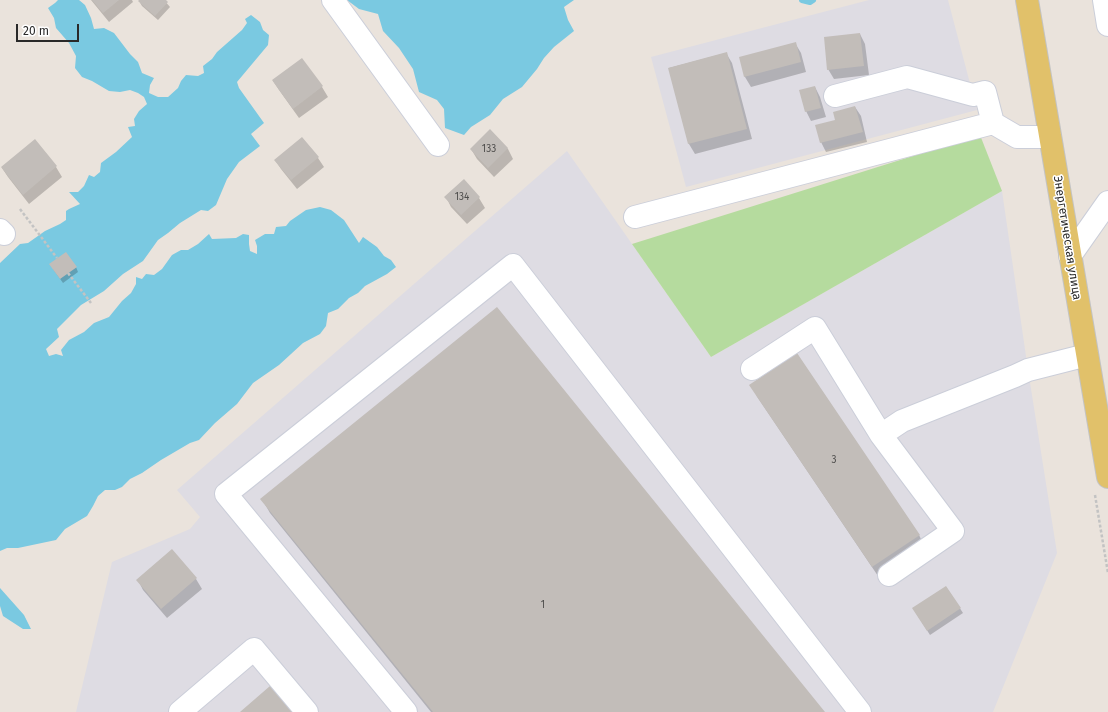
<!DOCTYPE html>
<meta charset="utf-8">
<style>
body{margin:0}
#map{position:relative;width:1108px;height:712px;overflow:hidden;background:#eae3dc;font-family:"Fira Sans",sans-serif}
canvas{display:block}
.scale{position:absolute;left:16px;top:24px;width:63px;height:18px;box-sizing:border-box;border:2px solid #292929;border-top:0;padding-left:5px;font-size:12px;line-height:14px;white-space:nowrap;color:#292929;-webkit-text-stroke:3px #fff;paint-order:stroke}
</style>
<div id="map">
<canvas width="1108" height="712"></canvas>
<div class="scale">20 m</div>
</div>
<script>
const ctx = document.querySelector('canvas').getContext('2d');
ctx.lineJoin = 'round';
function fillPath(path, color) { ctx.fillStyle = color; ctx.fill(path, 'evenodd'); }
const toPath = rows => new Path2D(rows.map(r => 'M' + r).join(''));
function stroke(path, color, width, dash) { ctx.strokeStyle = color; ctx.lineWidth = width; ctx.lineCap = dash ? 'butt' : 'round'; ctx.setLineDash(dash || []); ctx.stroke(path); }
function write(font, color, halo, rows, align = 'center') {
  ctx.font = font + ' "Fira Sans",sans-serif'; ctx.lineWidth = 3; ctx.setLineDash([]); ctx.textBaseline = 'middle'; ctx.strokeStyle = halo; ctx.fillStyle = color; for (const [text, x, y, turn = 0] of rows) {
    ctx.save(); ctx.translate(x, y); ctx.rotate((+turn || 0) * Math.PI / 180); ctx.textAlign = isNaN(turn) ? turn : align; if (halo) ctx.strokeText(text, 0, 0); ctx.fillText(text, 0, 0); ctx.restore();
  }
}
const industrial = toPath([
 [869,0,948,0,977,110,686,187,651,57],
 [567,151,711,357,1002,191,1028,370,1057,553,993,712,76,712,112,562,190,529,200,517,177,490]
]);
const green = toPath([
 [980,135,1002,191,711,357,632,244]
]);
const water = toPath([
 [58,0,79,0,85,5,91,18,94,29,104,28,114,33,130,54,138,62,142,73,154,78,150,85,149,93,158,97,168,97,178,88,181,81,186,75,198,76,204,73,203,66,212,59,217,52,242,30,247,23,245,19,251,15,260,22,263,30,269,35,268,45,237,82,239,88,264,123,251,134,260,146,239,162,227,179,216,205,208,211,201,210,180,223,168,233,158,240,143,261,123,274,104,291,81,305,57,329,59,337,46,349,49,356,56,354,63,356,61,350,69,340,84,332,94,323,109,317,122,301,131,293,136,284,136,277,142,279,146,274,154,275,162,269,172,255,181,250,188,250,198,244,209,234,212,239,236,238,243,234,249,235,249,244,250,251,257,254,257,246,255,240,265,234,274,234,276,227,286,226,290,221,306,210,320,207,331,210,344,220,359,243,363,237,377,247,384,256,391,260,396,267,387,274,365,286,358,293,349,298,338,309,328,313,326,326,320,334,303,343,279,365,253,383,237,404,215,423,199,440,190,443,161,460,142,473,130,479,122,487,115,490,105,490,98,496,93,506,87,516,65,529,56,540,18,548,7,548,0,551,0,263,20,244,28,243,45,231,60,224,66,220,66,211,69,209,80,204,69,192,78,192,84,186,89,175,94,177,100,172,101,163,116,152,132,137,128,127,135,126,134,119,139,111,147,104,144,97,138,93,130,90,120,92,109,91,92,81,82,77,75,68,76,56,69,43,56,28,54,18,48,8,55,3],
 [347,0,574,0,564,7,568,20,574,31,554,47,544,58,537,69,522,87,503,99,490,115,471,127,464,135,445,128,444,109,437,100,419,92,413,69,399,48,383,31,378,14,359,9],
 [0,588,24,615,31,629,23,629,3,616,0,606]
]);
const shadow = toPath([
 [91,0,132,0,133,2,109,22],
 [140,0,164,0,170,7,158,20,142,6,139,1],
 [860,34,865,44,869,75,834,79,828,69],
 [795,43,801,53,806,72,751,87,745,77,740,58],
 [726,53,732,63,752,139,695,154,689,144,669,68],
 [302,59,322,87,328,97,299,118,279,90,273,81],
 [815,87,820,97,826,117,811,121,806,111],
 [855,107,861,116,867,142,826,152,821,142,836,120],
 [490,130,508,149,513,159,494,177,477,159,471,149],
 [35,141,56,167,62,177,29,204,8,177,2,168],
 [318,158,324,167,297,189,281,169,275,160],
 [463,181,479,198,485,208,467,224,451,207,446,197],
 [76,267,78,272,63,283,53,269],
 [756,395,919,535,924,545,878,576],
 [262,499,824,712,431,712,270,513],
 [196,579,202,589,167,618,143,590,138,580],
 [946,587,963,613,930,635,916,613]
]);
const stream = toPath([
 [802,0,810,2,813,0]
]);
const building = toPath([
 [92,0,119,0,103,13],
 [139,0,166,0,168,2,155,16,138,1],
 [860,33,864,66,827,70,824,37],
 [796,42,801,62,744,77,739,57],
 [727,52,747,129,688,144,668,68],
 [302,58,323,86,293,109,272,80],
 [815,86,821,108,805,112,799,90],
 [855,106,863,132,820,143,815,125,835,120,833,112],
 [490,129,508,148,488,168,470,149],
 [302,137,319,157,291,180,274,160],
 [35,139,57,166,23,195,1,167],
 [464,179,480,197,461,215,444,197],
 [66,252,77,267,60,279,49,264],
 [497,307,825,712,433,712,260,499],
 [797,353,920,535,872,567,749,385],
 [172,549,197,578,161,609,136,580],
 [946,586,961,608,927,631,912,608],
 [270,686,293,712,240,712]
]);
const path = toPath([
 [20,209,57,258],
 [68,273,91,303],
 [1095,495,1108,573]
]);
const minor = toPath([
 [333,0,438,145],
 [1104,0,1108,25],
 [835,96,907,77,973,95,985,92,993,123],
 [635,217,993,123,1017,137,1050,137],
 [0,230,4,234],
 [1070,256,1108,202],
 [752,369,815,328,881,435,953,531,889,575],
 [881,435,902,421,1015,376,1028,370,1087,355],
 [180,712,254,649,307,712],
 [406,712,226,494,513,265,860,712]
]);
const major = toPath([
 [1027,0,1108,477]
]);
const numberNames = [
 ["133",489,149],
 ["134",462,197],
 ["3",834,460],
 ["1",543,605]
];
const streetNames = [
 ["Энергетическая улица",1067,238,81]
];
fillPath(industrial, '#dedce3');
fillPath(green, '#b5db9e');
fillPath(water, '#7ac9e1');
fillPath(shadow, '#0003');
stroke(stream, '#7ac9e1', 6);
fillPath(building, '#c2bdb9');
stroke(minor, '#cbced9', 24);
stroke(major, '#c3c3c3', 24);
stroke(path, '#c3c3c3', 2.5, [3, 2]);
stroke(minor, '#fff', 22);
stroke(major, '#e1c16a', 22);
write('10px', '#4f4e4d', null, numberNames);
write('12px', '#292929', '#fff', streetNames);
</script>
